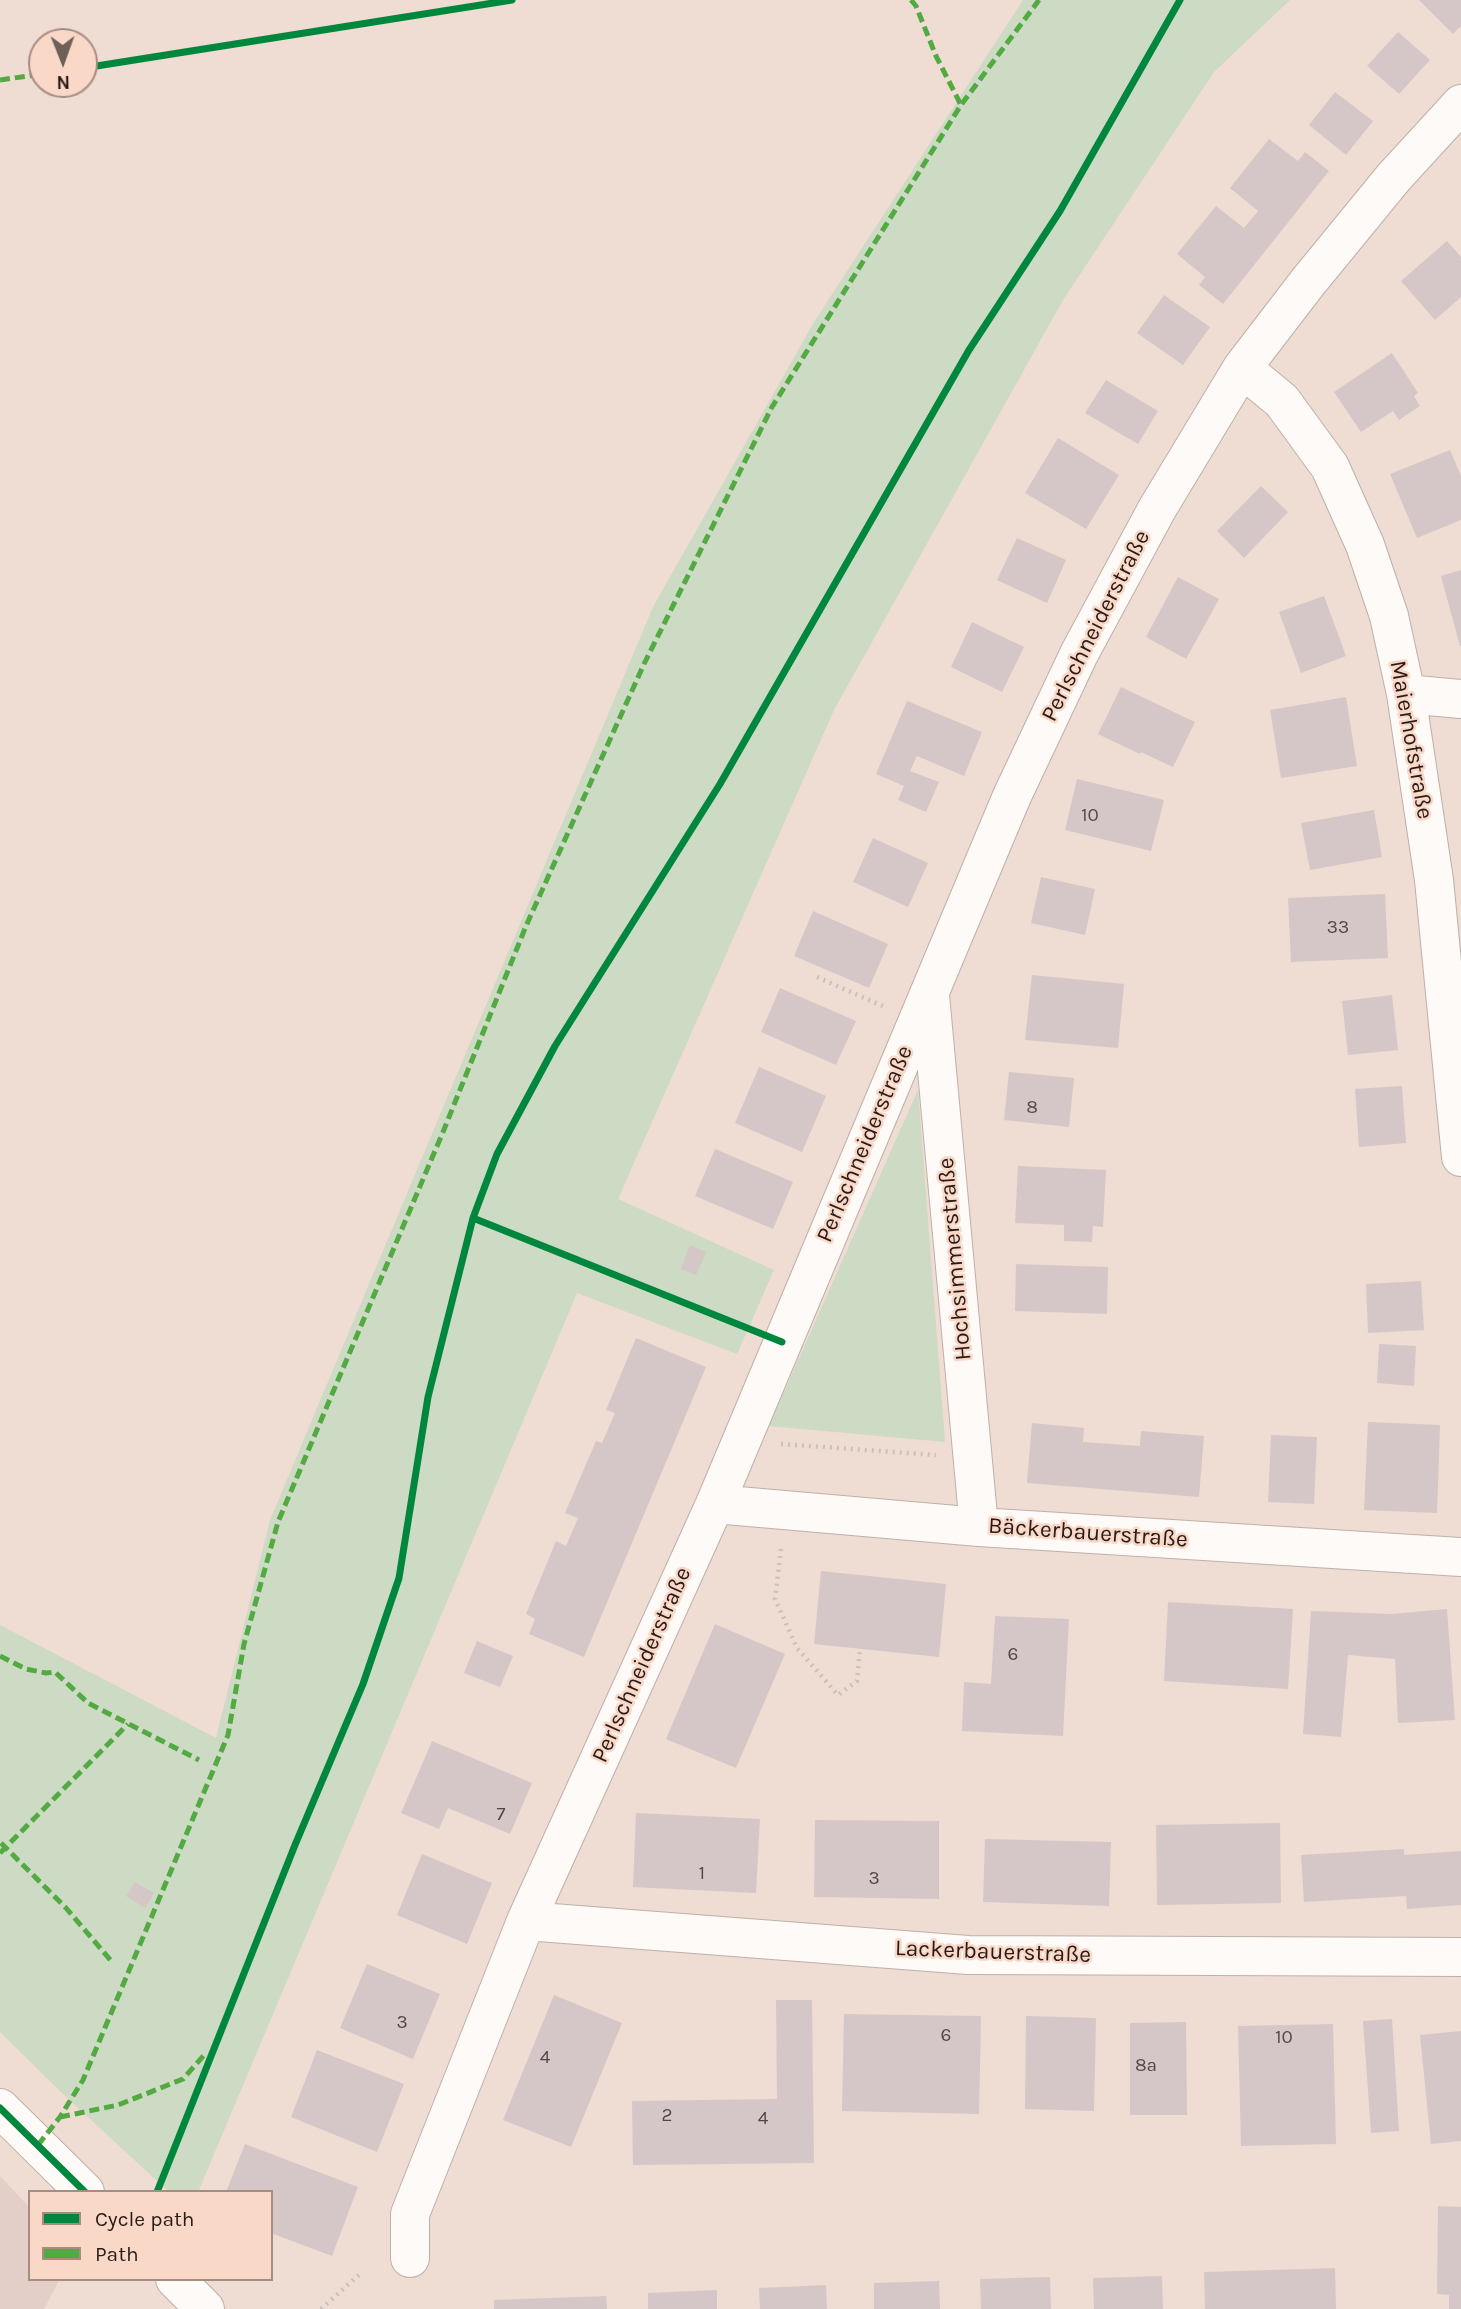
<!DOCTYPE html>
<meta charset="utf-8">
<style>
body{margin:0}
#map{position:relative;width:1461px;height:2309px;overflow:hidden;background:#efdcd3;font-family:Karla,sans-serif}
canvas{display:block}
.legend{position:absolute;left:28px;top:2190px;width:245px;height:91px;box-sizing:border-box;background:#fad8c8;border:2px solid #a68d81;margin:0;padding:9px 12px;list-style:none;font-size:21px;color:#291c17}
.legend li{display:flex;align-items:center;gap:14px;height:35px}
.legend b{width:35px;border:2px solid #a68d81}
.north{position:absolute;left:28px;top:28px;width:70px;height:70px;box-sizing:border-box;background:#fad8c8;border:2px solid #a68d81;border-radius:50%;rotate:179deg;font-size:19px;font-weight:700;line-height:28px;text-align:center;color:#291c17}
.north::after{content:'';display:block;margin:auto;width:24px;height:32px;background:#6e5f59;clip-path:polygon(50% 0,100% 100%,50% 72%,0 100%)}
</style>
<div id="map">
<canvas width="1461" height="2309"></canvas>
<ul class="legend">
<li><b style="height:9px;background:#00873e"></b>Cycle path</li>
<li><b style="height:9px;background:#53a942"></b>Path</li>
</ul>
<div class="north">N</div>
</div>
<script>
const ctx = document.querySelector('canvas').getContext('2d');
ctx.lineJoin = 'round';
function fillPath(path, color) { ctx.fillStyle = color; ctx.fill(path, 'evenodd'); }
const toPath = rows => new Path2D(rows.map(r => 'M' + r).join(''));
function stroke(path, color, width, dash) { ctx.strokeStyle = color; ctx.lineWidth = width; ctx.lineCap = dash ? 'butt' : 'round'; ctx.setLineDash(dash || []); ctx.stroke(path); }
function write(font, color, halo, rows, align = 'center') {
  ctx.font = font + ' Karla,sans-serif'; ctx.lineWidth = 5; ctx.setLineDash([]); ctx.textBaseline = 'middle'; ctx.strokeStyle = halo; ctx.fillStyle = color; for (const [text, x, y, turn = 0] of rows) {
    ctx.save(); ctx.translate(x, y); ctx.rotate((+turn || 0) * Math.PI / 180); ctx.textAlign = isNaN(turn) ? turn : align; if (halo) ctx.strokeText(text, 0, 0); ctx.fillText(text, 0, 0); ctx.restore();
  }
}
const education = toPath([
 [0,2176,30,2208,30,2279,60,2279,44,2309,0,2309]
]);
const green = toPath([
 [1023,0,1290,0,1214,72,1063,300,834,710,618,1199,774,1270,737,1354,577,1293,198,2192,169,2192,63,2094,0,2032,0,1625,216,1738,270,1520,653,607,814,322],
 [918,1090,945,1442,769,1426]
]);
const building = toPath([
 [1419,0,1461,0,1461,26,1453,34],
 [1398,32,1430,60,1399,94,1367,66],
 [1335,92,1373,121,1346,155,1309,125],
 [1269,139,1298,161,1305,152,1329,171,1223,304,1199,285,1205,277,1177,254,1216,206,1244,228,1258,211,1230,188],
 [1447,241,1461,257,1461,297,1435,320,1401,281],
 [1164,295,1210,327,1183,365,1137,333],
 [1392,353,1418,393,1414,396,1420,406,1399,420,1393,411,1361,432,1334,392],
 [1106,380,1158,411,1138,444,1085,413],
 [1058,438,1119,475,1086,529,1025,493],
 [1450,450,1461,476,1461,520,1417,538,1390,474],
 [1261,486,1288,512,1244,558,1217,531],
 [1017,538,1066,560,1047,603,997,580],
 [1461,570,1461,646,1460,646,1441,576],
 [1178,577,1219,599,1186,659,1146,637],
 [1324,596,1346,656,1301,673,1279,612],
 [972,622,1024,647,1002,692,951,667],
 [1121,687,1195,722,1173,767,1141,752,1140,754,1098,734],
 [1346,697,1357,766,1281,778,1270,710],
 [907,701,982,732,964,776,917,756,910,771,939,782,926,812,898,800,904,786,876,774],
 [1077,779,1164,800,1151,851,1065,830],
 [1374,810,1382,857,1310,870,1301,823],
 [873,838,928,863,908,907,853,882],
 [1041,877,1095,889,1085,935,1031,923],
 [1385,894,1388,958,1291,962,1288,898],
 [813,911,888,944,869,988,794,956],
 [1032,975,1124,984,1118,1048,1025,1040],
 [780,988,856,1021,836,1065,761,1032],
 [1392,995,1398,1050,1348,1055,1342,1001],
 [759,1067,826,1096,802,1152,735,1123],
 [1009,1072,1074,1078,1069,1127,1004,1120],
 [1402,1086,1406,1143,1359,1147,1355,1089],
 [715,1149,793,1182,773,1229,695,1196],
 [1018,1166,1106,1170,1103,1227,1093,1226,1092,1242,1064,1241,1064,1225,1015,1223],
 [690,1245,706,1252,696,1275,681,1269],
 [1016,1264,1108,1267,1107,1314,1015,1311],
 [1421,1281,1424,1330,1368,1333,1366,1284],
 [636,1338,706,1367,584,1657,529,1634,535,1619,526,1614,556,1541,566,1546,578,1518,565,1513,596,1441,602,1443,615,1413,606,1410],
 [1379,1344,1416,1346,1414,1386,1377,1383],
 [1368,1422,1440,1425,1437,1513,1364,1510],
 [1032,1423,1084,1428,1083,1442,1140,1446,1141,1431,1204,1436,1199,1497,1027,1483],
 [1271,1435,1317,1437,1314,1504,1268,1502],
 [821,1571,946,1584,939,1657,814,1644],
 [1168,1602,1293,1609,1288,1689,1164,1681],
 [1447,1609,1455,1720,1398,1723,1395,1659,1348,1655,1341,1737,1303,1734,1311,1611,1392,1614],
 [995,1616,1069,1619,1063,1736,962,1731,964,1682,991,1684],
 [715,1624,785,1654,736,1768,666,1739],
 [477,1641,513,1656,500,1687,464,1673],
 [432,1741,532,1783,510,1834,448,1808,439,1829,401,1813],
 [636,1813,760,1819,756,1893,633,1887],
 [815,1820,939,1821,939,1899,814,1897],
 [1280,1823,1281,1903,1157,1905,1156,1825],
 [985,1839,1111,1842,1109,1906,983,1902],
 [1404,1849,1404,1855,1461,1851,1461,1905,1407,1909,1406,1896,1304,1902,1301,1855],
 [422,1854,492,1883,467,1944,397,1915],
 [135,1882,154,1893,145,1908,126,1896],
 [367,1964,440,1994,413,2059,340,2028],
 [554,1995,622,2023,571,2147,503,2120],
 [776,2000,812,2000,814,2163,633,2165,632,2101,777,2099],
 [844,2014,981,2016,979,2114,842,2111],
 [1026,2016,1096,2018,1094,2111,1025,2109],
 [1392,2019,1399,2131,1371,2133,1363,2021],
 [1186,2022,1187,2115,1130,2115,1130,2023],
 [1333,2024,1336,2144,1241,2146,1238,2026],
 [1461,2031,1461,2141,1431,2144,1420,2035],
 [317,2050,404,2084,377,2152,291,2117],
 [245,2144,358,2187,332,2256,271,2233,271,2192,226,2192],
 [1438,2206,1461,2207,1461,2309,1449,2309,1449,2295,1437,2294],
 [1335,2268,1336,2309,1205,2309,1204,2272],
 [1162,2276,1163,2309,1094,2309,1093,2278],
 [1050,2277,1051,2309,981,2309,980,2279],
 [939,2281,940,2309,874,2309,874,2283],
 [826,2285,827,2309,760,2309,759,2288],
 [717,2290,717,2309,648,2309,648,2293],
 [606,2296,607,2309,494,2309,494,2300]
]);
const path = toPath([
 [817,977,885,1007],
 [781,1444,936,1455],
 [781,1549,775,1599,797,1648,838,1695,857,1681,860,1649],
 [321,2309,361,2273]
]);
const minor = toPath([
 [1242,368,1282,401,1330,467,1365,545,1389,616,1406,694,1434,880,1461,1157],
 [1406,694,1461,699],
 [930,995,979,1527],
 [715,1504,979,1527,1461,1557],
 [526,1921,968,1955,1461,1957],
 [0,2108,85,2192],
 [410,2258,410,2214,526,1921,715,1504,1012,796,1079,654,1157,509,1242,368,1308,282,1394,177,1461,104],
 [175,2279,205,2309]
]);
const quiet = toPath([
 [911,0,916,6,936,56,961,105],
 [0,80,42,74],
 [0,1656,26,1669,46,1673,55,1672,88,1703,199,1760],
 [1,1843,66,1908,113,1963],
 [0,1853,128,1724],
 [60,2117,118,2105,183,2079,206,2053],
 [38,2145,60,2117,83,2080,228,1735,244,1644,278,1522,443,1132,526,926,644,664,772,407,961,105,1039,0]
]);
const cycleway = toPath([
 [84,68,512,0],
 [473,1218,782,1342],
 [0,2108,85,2192],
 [157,2192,295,1845,363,1684,399,1578,428,1397,473,1218,497,1154,555,1046,720,784,969,350,1060,211,1180,0]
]);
const numberNames = [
 ["10",1090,816],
 ["33",1338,928],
 ["8",1032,1108],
 ["6",1013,1655],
 ["7",501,1815],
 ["1",702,1874],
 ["3",874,1879],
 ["3",402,2023],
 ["6",946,2036],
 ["10",1284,2038],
 ["4",545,2058],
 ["8a",1146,2066],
 ["2",667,2116],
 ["4",763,2119]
];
const streetNames = [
 ["Perlschneiderstraße",1096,626,-63],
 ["Maierhofstraße",1411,740,80],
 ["Perlschneiderstraße",865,1144,-67],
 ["Hochsimmerstraße",955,1259,-95],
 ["Bäckerbauerstraße",1088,1533,4],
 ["Perlschneiderstraße",642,1665,-66],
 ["Lackerbauerstraße",993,1952,2]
];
fillPath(education, '#e4cec8');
fillPath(green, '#cddac4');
fillPath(building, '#d5c7c7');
stroke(minor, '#beb0a9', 40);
stroke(path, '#c8c1bd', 4.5, [2, 5]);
stroke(minor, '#fdfaf8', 38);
stroke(quiet, '#53a942', 5, [10, 5]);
stroke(cycleway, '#00873e', 7);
write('19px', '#544743', null, numberNames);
write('23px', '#291c17', '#fad8c8', streetNames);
</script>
